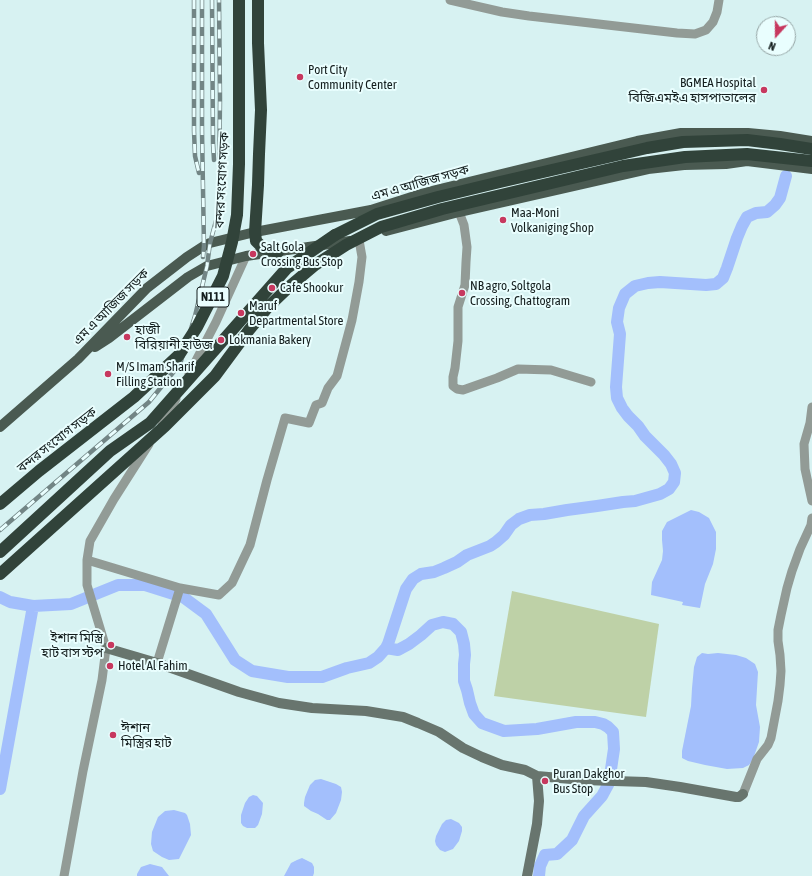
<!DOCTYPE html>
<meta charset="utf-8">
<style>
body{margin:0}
#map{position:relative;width:812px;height:876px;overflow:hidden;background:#d7f2f2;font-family:"Asap Condensed",sans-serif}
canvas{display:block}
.north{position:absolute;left:756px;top:16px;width:40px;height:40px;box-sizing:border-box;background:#e9fefe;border:1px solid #94a4a4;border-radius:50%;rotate:201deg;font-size:11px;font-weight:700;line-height:16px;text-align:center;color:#141e1e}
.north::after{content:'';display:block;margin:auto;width:14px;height:18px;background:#c7385f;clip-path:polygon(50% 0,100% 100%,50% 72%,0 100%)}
</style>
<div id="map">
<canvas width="812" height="876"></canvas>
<div class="north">N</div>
</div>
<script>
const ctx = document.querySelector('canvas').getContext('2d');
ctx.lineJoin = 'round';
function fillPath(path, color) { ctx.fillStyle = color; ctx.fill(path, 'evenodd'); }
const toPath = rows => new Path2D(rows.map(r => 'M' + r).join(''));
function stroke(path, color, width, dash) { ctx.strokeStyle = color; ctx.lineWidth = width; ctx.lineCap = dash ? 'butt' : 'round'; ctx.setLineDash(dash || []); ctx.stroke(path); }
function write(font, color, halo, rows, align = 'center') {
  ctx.font = font + ' "Asap Condensed","Noto Sans Bengali",sans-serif'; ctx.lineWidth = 4; ctx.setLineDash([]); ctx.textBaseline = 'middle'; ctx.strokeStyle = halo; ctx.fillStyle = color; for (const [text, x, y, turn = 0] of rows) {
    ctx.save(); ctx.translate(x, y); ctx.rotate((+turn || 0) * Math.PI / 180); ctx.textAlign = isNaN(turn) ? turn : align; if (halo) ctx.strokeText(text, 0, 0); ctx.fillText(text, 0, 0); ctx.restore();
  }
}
const green = toPath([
 [512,591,659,624,646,717,494,696]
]);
const water = toPath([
 [691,510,699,512,709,518,716,532,716,549,713,564,705,584,700,608,682,605,683,602,651,595,652,582,662,560,663,551,662,540,662,531,667,522],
 [702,653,708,654,718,653,736,655,746,658,755,664,758,672,756,705,760,727,759,742,753,759,749,765,743,768,727,769,705,765,688,761,682,758,682,751,691,706,692,688,694,667,697,657],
 [321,779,336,784,341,787,342,792,341,800,336,813,330,820,327,820,318,814,311,811,304,806,304,803,305,797,310,785,315,780],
 [253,795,257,796,263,803,262,814,258,825,255,828,247,828,243,826,241,823,241,815,245,803,249,797],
 [174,810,185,813,187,815,190,824,191,835,179,859,169,860,162,857,153,851,151,844,152,832,158,817,165,811],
 [451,819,459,823,462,827,462,831,459,841,453,849,445,852,440,850,436,845,435,841,436,836,442,824,446,820],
 [302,858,312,863,314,867,314,873,313,876,284,876,291,863,297,860],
 [150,864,162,867,169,876,137,876,137,874,141,867]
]);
const canal = toPath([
 [0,597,10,602,33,606,71,604,118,585,145,585,183,597,206,614,235,660,252,671,288,677,322,677,347,668,369,663,378,657,386,648,388,644,406,589,413,579,421,574,434,572,444,568,457,562,467,555,490,546,496,542,504,535,511,525,519,519,530,515,544,514,567,510,597,506,623,502,635,501,660,494,669,489,674,482,675,473,671,464,664,455,645,436,638,426,628,416,622,408,617,398,616,387,620,334,617,322,619,308,625,294,635,286,648,283,660,282,706,285,716,284,723,278,727,268,737,238,742,226,747,217,756,213,767,212,775,205,780,198,786,176],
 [386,648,398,650,409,644,421,635,432,625,443,622,453,624,461,632,464,644,465,655,464,664,464,681,467,690,470,703,474,714,482,723,504,731,537,729,576,722,595,722,603,724,608,727,613,732,614,749,610,776,609,783,602,796,584,816,572,840,557,854,545,855,540,866,539,876],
 [0,789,33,606]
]);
const street = toPath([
 [450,0,502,12,529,16,677,33,695,34,706,30,713,22,717,12,719,0],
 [459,212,464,225,467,247,466,262,465,285,458,307,458,341,455,368,453,377,453,386,457,389,463,390,497,378,518,369,551,370,591,382],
 [189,374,216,322,246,256],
 [812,407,810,423,804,444,805,469,812,501],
 [162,425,176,399],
 [87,560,180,588,219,595,232,583,250,545,267,480,285,418,309,423,316,405,322,403,328,388,337,376,352,320,359,282,362,257,359,240],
 [157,663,180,588],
 [743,794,757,759,768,745,771,738,778,701,780,685,781,671,780,655,778,641,778,630,781,615,787,588,792,571,800,549,811,525,812,518],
 [64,876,83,771,102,680,106,648,87,585,87,560,90,541,114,499,149,444]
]);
const secondary = toPath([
 [106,648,157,663,239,692,279,703,312,708,366,711,403,717,418,723,439,732,463,748,482,757,502,765,525,770,537,776,583,780,646,782,680,787,736,797,739,797,743,794],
 [527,876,537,824,539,801,537,776]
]);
const primary = toPath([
 [386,231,459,212,648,169,684,165,726,164,747,161,812,169],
 [95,347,109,338,188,277,207,266,246,256,350,241],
 [0,427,78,359,147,288,187,257,204,246,210,243,255,232,371,210,421,194,436,190,637,141,681,133,748,133,780,136,812,141]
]);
const highway = toPath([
 [258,0,258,43,261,110,259,154,258,185,255,232,256,241,263,248,278,252],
 [335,235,377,214,438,197,500,182,647,148,683,142,747,140,780,144,812,149]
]);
const rail = toPath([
 [194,0,194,131,195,156,199,173],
 [202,0,202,131,204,246,203,257],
 [212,0,213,143,214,160],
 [0,530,149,402,180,364,195,316,207,266,210,243,217,217,219,199,220,98,219,0]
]);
const highwayBridge = toPath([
 [0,504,39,471,134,397,179,355,197,327,223,276,232,242,237,215,239,164,239,0],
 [0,552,110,451,150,423,287,268,335,235],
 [0,574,165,426,215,376,249,330,268,307,290,286,315,265,346,245,381,227,442,209,623,166,685,157,747,154,812,161]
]);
const markers = [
 [300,77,4,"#c7385f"],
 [764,90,4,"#c7385f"],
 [503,220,4,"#c7385f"],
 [253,254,4,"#c7385f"],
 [272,288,4,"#c7385f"],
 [462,293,4,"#c7385f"],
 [241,313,4,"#c7385f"],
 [127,337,4,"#c7385f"],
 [221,340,4,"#c7385f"],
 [108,374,4,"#c7385f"],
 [111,645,4,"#c7385f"],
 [110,666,4,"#c7385f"],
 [113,735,4,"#c7385f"],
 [545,781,4,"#c7385f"]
];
const shields = [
 [213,297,32]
];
const shieldNames = [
 ["N111",213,297]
];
const poiNames = [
 ["Port City",308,70],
 ["Community Center",308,85],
 ["BGMEA Hospital",756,83,"right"],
 ["বিজিএমইএ হাসপাতালের",756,98,"right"],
 ["Maa-Moni",511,213],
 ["Volkaniging Shop",511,228],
 ["Salt Gola",261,247],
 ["Crossing Bus Stop",261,262],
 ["NB agro, Soltgola",470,286],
 ["Crossing, Chattogram",470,301],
 ["Cafe Shookur",280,288],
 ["Maruf",249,306],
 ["Departmental Store",249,321],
 ["হাজী",135,330],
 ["বিরিয়ানী হাউজ",135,345],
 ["Lokmania Bakery",229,340],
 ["M/S Imam Sharif",116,367],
 ["Filling Station",116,382],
 ["ইশান মিস্ত্রি",103,638,"right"],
 ["হাট বাস স্টপ",103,653,"right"],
 ["Hotel Al Fahim",118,666],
 ["ঈশান",121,728],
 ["মিস্ত্রির হাট",121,743],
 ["Puran Dakghor",553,774],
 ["Bus Stop",553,789]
];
const streetNames = [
 ["বন্দর সংযোগ সড়ক",222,180,-87],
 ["এম এ আজিজ সড়ক",420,183,-16],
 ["এম এ আজিজ সড়ক",111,307,-45],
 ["বন্দর সংযোগ সড়ক",57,440,-38]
];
fillPath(green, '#bed1a7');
fillPath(water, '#a3bffc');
stroke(canal, '#a3bffc', 12);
stroke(street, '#929b96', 9);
stroke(secondary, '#68756e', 10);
stroke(primary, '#4a5a51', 10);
stroke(highway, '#31433a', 12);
stroke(rail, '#728585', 4.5);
stroke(rail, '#e9fefe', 3, [9]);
stroke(highwayBridge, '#31433a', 12);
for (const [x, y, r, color] of markers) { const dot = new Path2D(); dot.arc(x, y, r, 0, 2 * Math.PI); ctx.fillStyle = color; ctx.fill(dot); stroke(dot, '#e9fefe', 1.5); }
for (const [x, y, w] of shields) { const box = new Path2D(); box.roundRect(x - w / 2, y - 10, w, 20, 3); ctx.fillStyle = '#e9fefe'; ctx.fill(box); stroke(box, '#141e1e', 1); }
write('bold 12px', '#141e1e', null, shieldNames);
write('13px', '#141e1e', '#e9fefe', poiNames, 'left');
write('13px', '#141e1e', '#e9fefe', streetNames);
</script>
